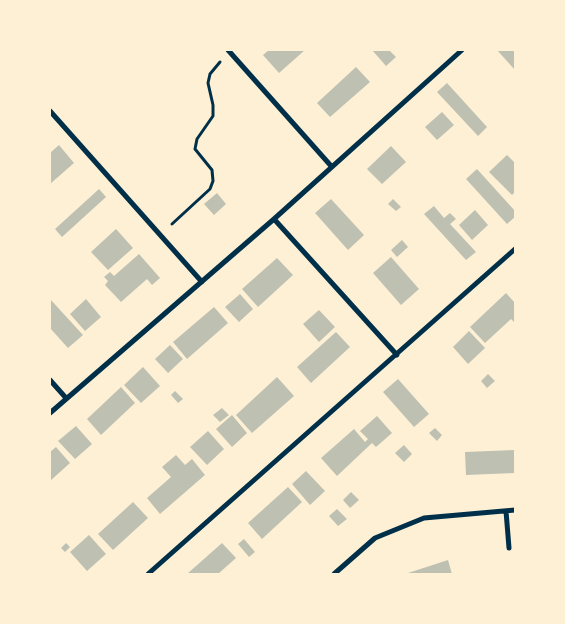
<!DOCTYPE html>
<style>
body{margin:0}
#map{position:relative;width:565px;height:624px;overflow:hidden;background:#fdf0d5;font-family:"Open Sans",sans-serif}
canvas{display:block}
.frame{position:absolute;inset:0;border:51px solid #fdf0d5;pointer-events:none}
</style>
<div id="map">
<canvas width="565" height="624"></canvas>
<div class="frame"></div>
</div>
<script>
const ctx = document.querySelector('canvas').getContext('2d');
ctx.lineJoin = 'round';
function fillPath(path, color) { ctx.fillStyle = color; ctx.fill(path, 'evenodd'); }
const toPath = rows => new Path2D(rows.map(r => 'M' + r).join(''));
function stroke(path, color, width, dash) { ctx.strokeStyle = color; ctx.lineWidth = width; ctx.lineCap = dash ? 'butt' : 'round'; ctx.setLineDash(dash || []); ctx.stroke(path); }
const building = toPath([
 [269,50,305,50,279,73,263,55],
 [372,50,389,50,396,57,386,66],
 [497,50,515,50,515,70],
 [356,67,370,82,330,117,317,103],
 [447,83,487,127,478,136,437,92],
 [442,112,454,125,437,140,425,127],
 [59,145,74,163,50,184,50,153],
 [391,146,406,162,382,184,367,169],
 [507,155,515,163,515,192,512,195,489,172],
 [477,169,515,211,515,217,507,224,466,179],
 [99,189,106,197,62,237,55,229],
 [217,193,226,204,214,215,204,204],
 [331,199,364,235,348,250,315,213],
 [393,199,401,207,396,211,388,204],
 [434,206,444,218,450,213,456,219,450,224,476,252,466,260,424,214],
 [475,210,488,225,472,240,459,225],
 [116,229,133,248,108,270,91,252],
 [402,240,408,247,397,257,391,250],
 [139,254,160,278,152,285,147,279,121,302,105,285,108,281,104,277,110,272,114,276],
 [391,257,419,289,401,305,373,273],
 [277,258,293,275,258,307,242,289],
 [506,293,515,303,515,323,511,319,485,343,470,327],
 [240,294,253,309,239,322,225,307],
 [50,299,83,335,68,348,50,328],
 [86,299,101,317,85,331,70,314],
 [214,307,228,323,187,359,173,342],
 [319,310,335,327,319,342,303,324],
 [469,331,485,348,468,364,453,347],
 [336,332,350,347,311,383,297,367],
 [170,345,183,359,168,373,155,359],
 [143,367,160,386,141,403,124,385],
 [488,374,495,381,487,388,481,381],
 [277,377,294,396,252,433,236,415],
 [398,379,429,414,414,427,383,392],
 [121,387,135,403,101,435,87,419],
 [175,391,183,399,178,403,171,395],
 [222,408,229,415,220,422,213,415],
 [232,415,247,433,232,447,216,429],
 [377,416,392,433,376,447,372,443,337,476,321,458,354,429,365,442,368,439,360,431],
 [76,426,92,444,75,459,58,441],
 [435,428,442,435,437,441,429,433],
 [208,431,224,449,207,465,190,447],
 [404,445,412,454,404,462,395,453],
 [56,447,70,463,50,481,50,452],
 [515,450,515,473,466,475,465,452],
 [176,455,185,465,192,459,205,475,160,514,147,498,171,477,162,467],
 [306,471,325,491,310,505,292,484],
 [288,487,302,502,262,539,248,523],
 [351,492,359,500,350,508,343,500],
 [133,502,148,518,113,550,98,534],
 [337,509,347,519,338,526,329,516],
 [89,535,106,554,87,571,70,552],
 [244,539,255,552,249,557,238,544],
 [66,543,70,547,65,552,61,548],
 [222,543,236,558,218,574,187,574],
 [448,560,452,574,405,574]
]);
const path = toPath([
 [172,224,210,189,213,181,212,170,195,149,197,139,213,116,213,105,208,83,210,74,220,62]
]);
const minor = toPath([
 [228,50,332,167],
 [50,111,202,282],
 [274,219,397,355],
 [50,380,66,398],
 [50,413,274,219,462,50],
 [506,511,509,548],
 [148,574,515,249],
 [334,574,375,538,424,518,515,510]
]);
fillPath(building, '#bec0b2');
stroke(path, '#003049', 3);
stroke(minor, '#003049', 5);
</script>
